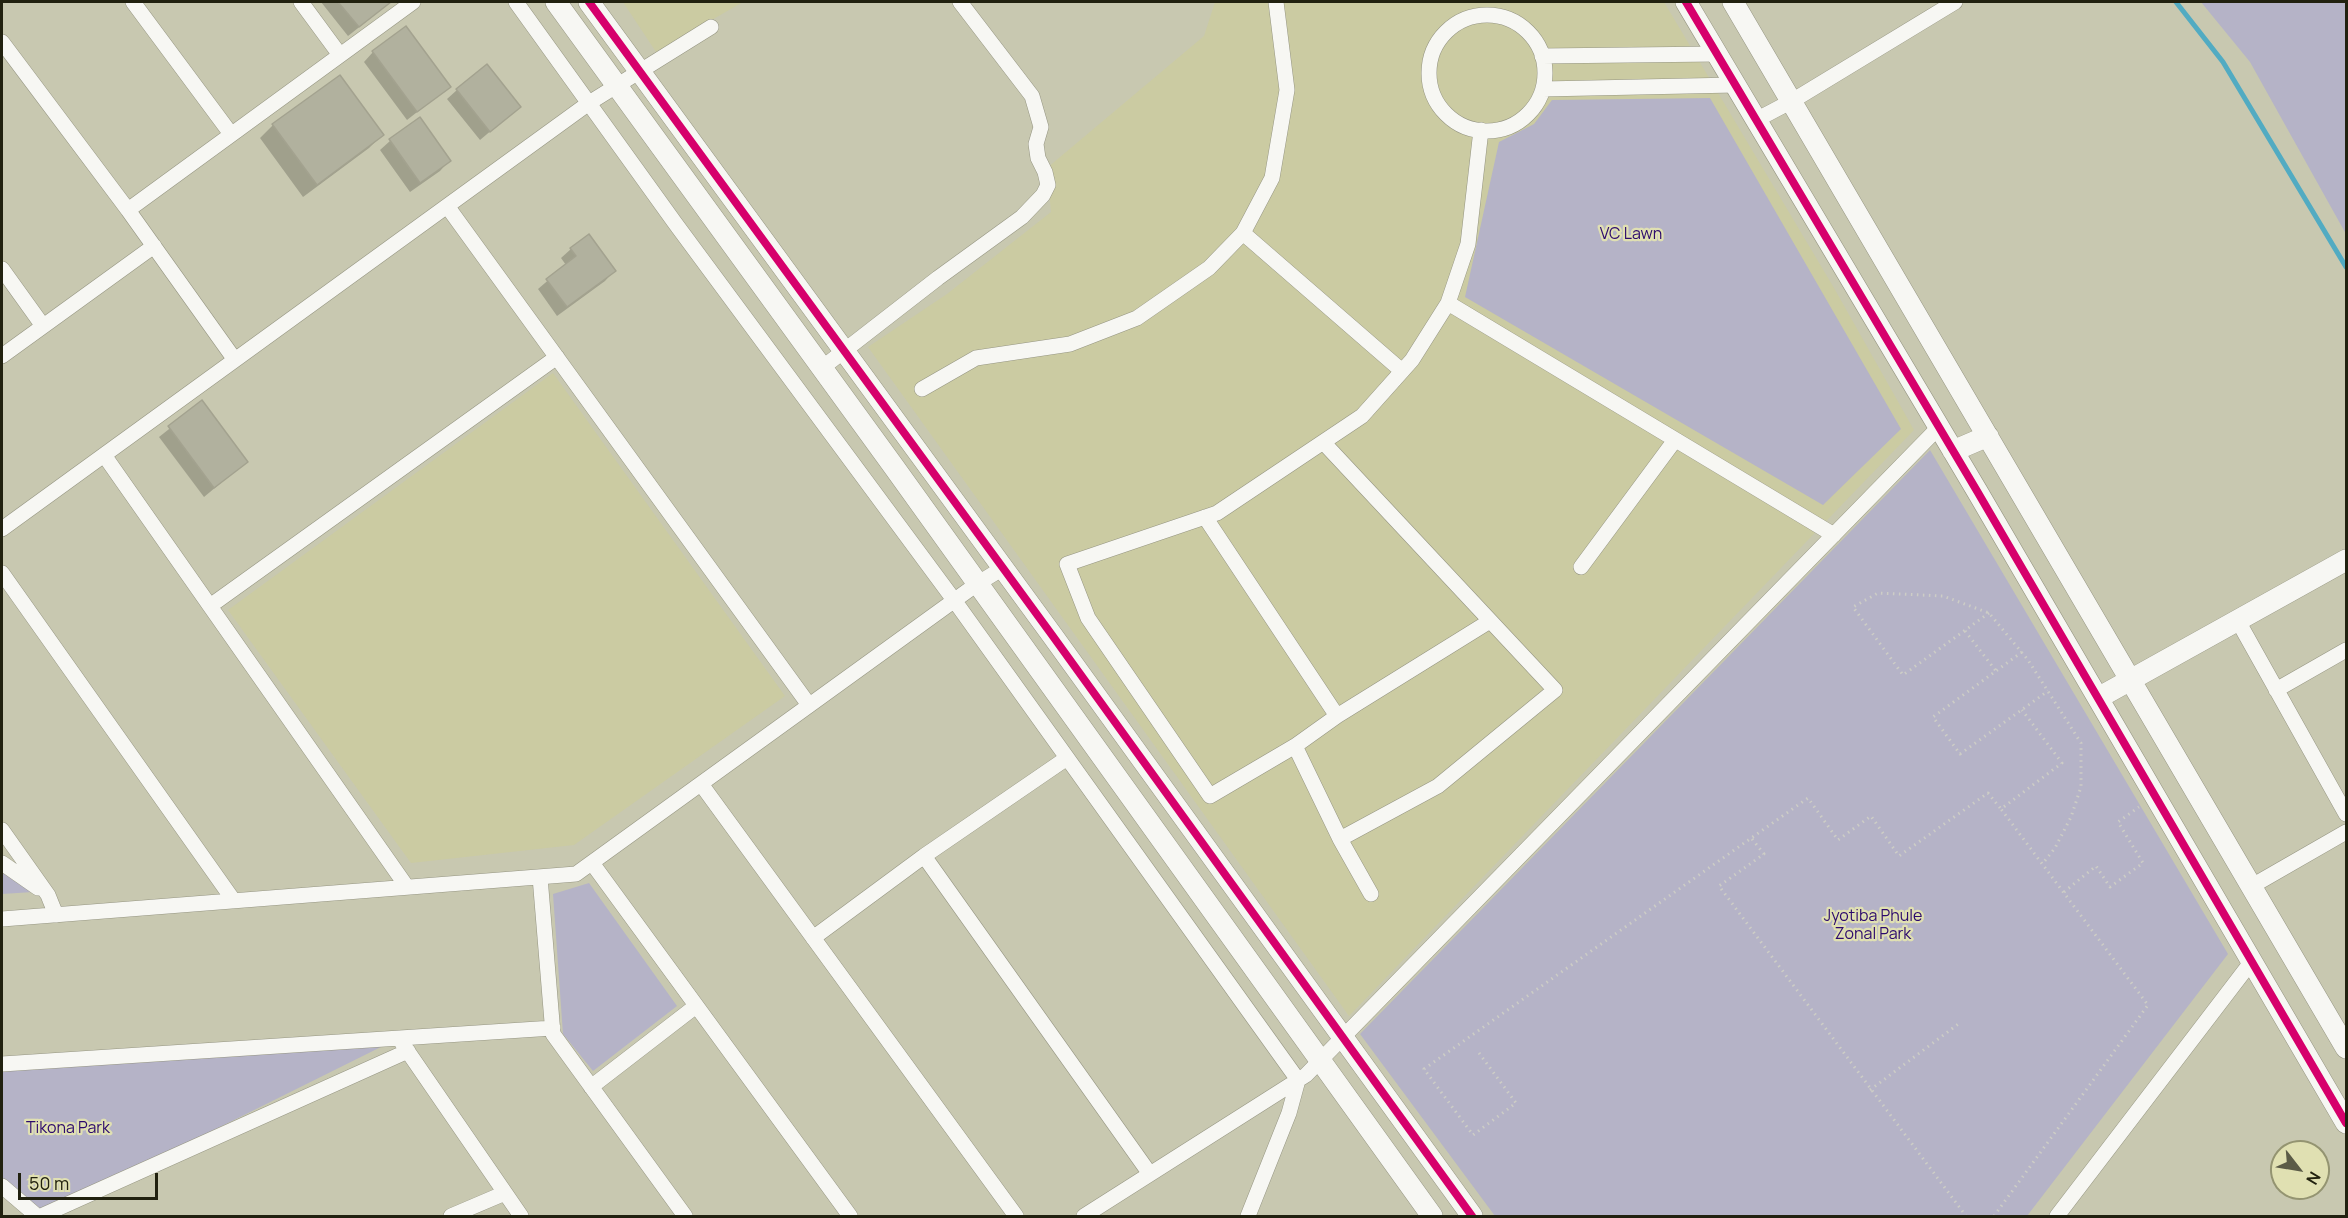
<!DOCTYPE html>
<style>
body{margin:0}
#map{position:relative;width:2348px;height:1218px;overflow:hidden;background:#c8c8b0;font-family:Manrope,sans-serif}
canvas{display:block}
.frame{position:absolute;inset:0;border:3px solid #21210f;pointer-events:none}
.north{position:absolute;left:2270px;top:1140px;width:60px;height:60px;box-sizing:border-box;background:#e0e0b2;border:2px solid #949471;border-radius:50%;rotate:121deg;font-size:16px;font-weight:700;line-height:24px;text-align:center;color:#21210f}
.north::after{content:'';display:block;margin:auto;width:21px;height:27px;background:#5b5b47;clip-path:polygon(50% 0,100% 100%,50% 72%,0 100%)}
.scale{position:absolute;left:18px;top:1173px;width:140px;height:27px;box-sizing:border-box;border:3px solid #21210f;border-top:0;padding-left:8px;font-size:18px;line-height:21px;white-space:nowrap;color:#21210f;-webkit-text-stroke:4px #e0e0b2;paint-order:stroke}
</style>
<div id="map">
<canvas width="2348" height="1218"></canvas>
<div class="frame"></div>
<div class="north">N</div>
<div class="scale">50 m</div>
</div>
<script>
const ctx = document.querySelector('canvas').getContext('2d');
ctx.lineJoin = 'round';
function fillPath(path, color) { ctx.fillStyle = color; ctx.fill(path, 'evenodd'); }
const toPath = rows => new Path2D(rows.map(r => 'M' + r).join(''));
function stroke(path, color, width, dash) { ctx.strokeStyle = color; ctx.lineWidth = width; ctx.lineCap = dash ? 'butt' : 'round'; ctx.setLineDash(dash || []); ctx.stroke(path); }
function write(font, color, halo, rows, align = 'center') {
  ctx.font = font + ' Manrope,sans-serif'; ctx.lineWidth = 4.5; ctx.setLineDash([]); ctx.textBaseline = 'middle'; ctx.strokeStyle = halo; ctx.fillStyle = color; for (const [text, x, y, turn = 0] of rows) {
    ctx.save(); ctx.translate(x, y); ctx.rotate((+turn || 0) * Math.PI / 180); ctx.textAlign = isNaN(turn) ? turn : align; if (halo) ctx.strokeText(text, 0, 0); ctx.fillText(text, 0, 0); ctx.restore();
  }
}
const built = toPath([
 [623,2,743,2,656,52],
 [1215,2,1664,2,1834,288,1914,430,1349,1016,868,347,947,294,1051,212,1047,168,1204,36],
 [553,373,785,696,574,845,411,863,228,610]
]);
const green = toPath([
 [2201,2,2346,2,2346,234,2250,62],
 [1710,98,1901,429,1823,505,1465,297,1499,142,1534,124,1552,100],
 [1930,450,2228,954,2027,1216,1495,1216,1360,1034],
 [2,871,33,892,2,894],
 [589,883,677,1006,593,1071,563,1034,553,894],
 [399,1038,41,1216,2,1184,2,1069]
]);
const shadow = toPath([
 [321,2,391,2,348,36],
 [373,52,449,87,407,120,364,62],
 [339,77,382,135,369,148,303,197,260,138,273,125],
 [457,90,519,107,480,140,447,99],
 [420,119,449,161,440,171,410,192,380,150,390,141],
 [571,249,614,271,605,281,557,316,538,289,566,265,561,258],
 [202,403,246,462,204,497,159,437]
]);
const stream = toPath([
 [2176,2,2223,62,2346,267]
]);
const building = toPath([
 [338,2,391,2,359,27,338,2],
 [406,26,451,87,417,112,372,51,406,26],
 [487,64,521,107,490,132,456,89,487,64],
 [340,75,384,135,317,185,272,124,340,75],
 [420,117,451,161,420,183,389,139,420,117],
 [589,234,616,271,567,307,546,279,576,256,570,248,589,234],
 [202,400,248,462,214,488,168,426,202,400]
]);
const path = toPath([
 [1989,613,1903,675,1853,607,1878,593,1943,596,1989,613,2028,660,2081,743,2081,787,2071,817,2055,848,2043,863],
 [1965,631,1996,671],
 [2022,652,1933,717,1960,754,2048,691],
 [1752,839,1764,854,1719,886,1966,1216],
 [2064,892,2096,866,2110,887,2143,863,2118,822,2139,807],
 [1479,1053,1516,1103,1473,1135,1424,1069,1808,798,1838,840,1871,816,1899,856,1988,793,2001,809],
 [1870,1090,1961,1022],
 [1994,1216,2148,1005,2001,809,2062,763,2022,710]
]);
const street = toPath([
 [133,2,231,134],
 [301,2,340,55],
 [516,2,675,223,954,600,1298,1080,1289,1113,1248,1216],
 '1429 73a58 58 0 1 1 116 0a58 58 0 1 1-116 0Z',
 [2,42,128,210,235,360],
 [1542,56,1717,54],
 [1543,89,1735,85],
 [1756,120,1792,101,1955,2],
 [1481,130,1468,244,1448,303,1412,360,1362,416,1217,513,1067,564,1088,618,1210,796,1295,746,1337,716,1490,621],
 [447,206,809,705],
 [128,210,413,2],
 [1243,233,1402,371],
 [2,269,43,326],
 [1448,303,1834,535],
 [2,356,154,246],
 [822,368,938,278,1022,217,1043,195,1048,185,1045,172,1038,158,1036,144,1041,127,1032,96,960,2],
 [922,389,976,358,1070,344,1137,318,1209,268,1243,233,1272,178,1287,90,1276,2],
 [1323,442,1555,690,1438,786,1340,839],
 [104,455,407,887],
 [1205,517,1337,716],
 [2,529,589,103,711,27],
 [1581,567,1675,440],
 [2,573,234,901],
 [210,606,557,357],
 [2238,621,2346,814],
 [2276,690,2346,650],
 [1295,746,1340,839,1371,894],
 [701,784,1016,1216],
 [2,830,48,895,56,915],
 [924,856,1150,1174],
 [2,863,38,888],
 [592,863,850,1216],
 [540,877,553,1034,685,1216],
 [2252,886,2346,832],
 [2,919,576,874,977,584,1003,568],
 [813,938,924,856,1067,758],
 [402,1043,521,1216],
 [2,1064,553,1028],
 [591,1087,696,1006],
 [2,1186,37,1216],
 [41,1216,408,1051],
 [451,1216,505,1193],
 [1084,1216,1306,1075,1939,427],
 [2057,1216,2252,961]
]);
const secondary = toPath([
 [556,2,894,467,1432,1216],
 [589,2,1052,635,1472,1216],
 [1686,2,1977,491,2346,1123],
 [1733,2,2346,1048],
 [1953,451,1988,436],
 [2098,698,2346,560]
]);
const cycleway = toPath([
 [589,2,1052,635,1472,1216],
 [1686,2,1977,491,2346,1123]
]);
const parkNames = [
 ["VC Lawn",1631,235],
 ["Jyotiba Phule",1873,917],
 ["Zonal Park",1873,935],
 ["Tikona Park",68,1129]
];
fillPath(built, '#cbcba2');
fillPath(green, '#b5b3c7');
fillPath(shadow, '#0003');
stroke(stream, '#52abc2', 5);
fillPath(building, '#b1b19e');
stroke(building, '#a3a28f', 1.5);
stroke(street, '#959582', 16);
stroke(secondary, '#959582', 22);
stroke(path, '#cdcdc6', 3, [1.5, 4.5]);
stroke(street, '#f7f7f3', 15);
stroke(secondary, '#f7f7f3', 21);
stroke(cycleway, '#d6006c', 8);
write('16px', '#2c0a6d', '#e0e0b2', parkNames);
</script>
